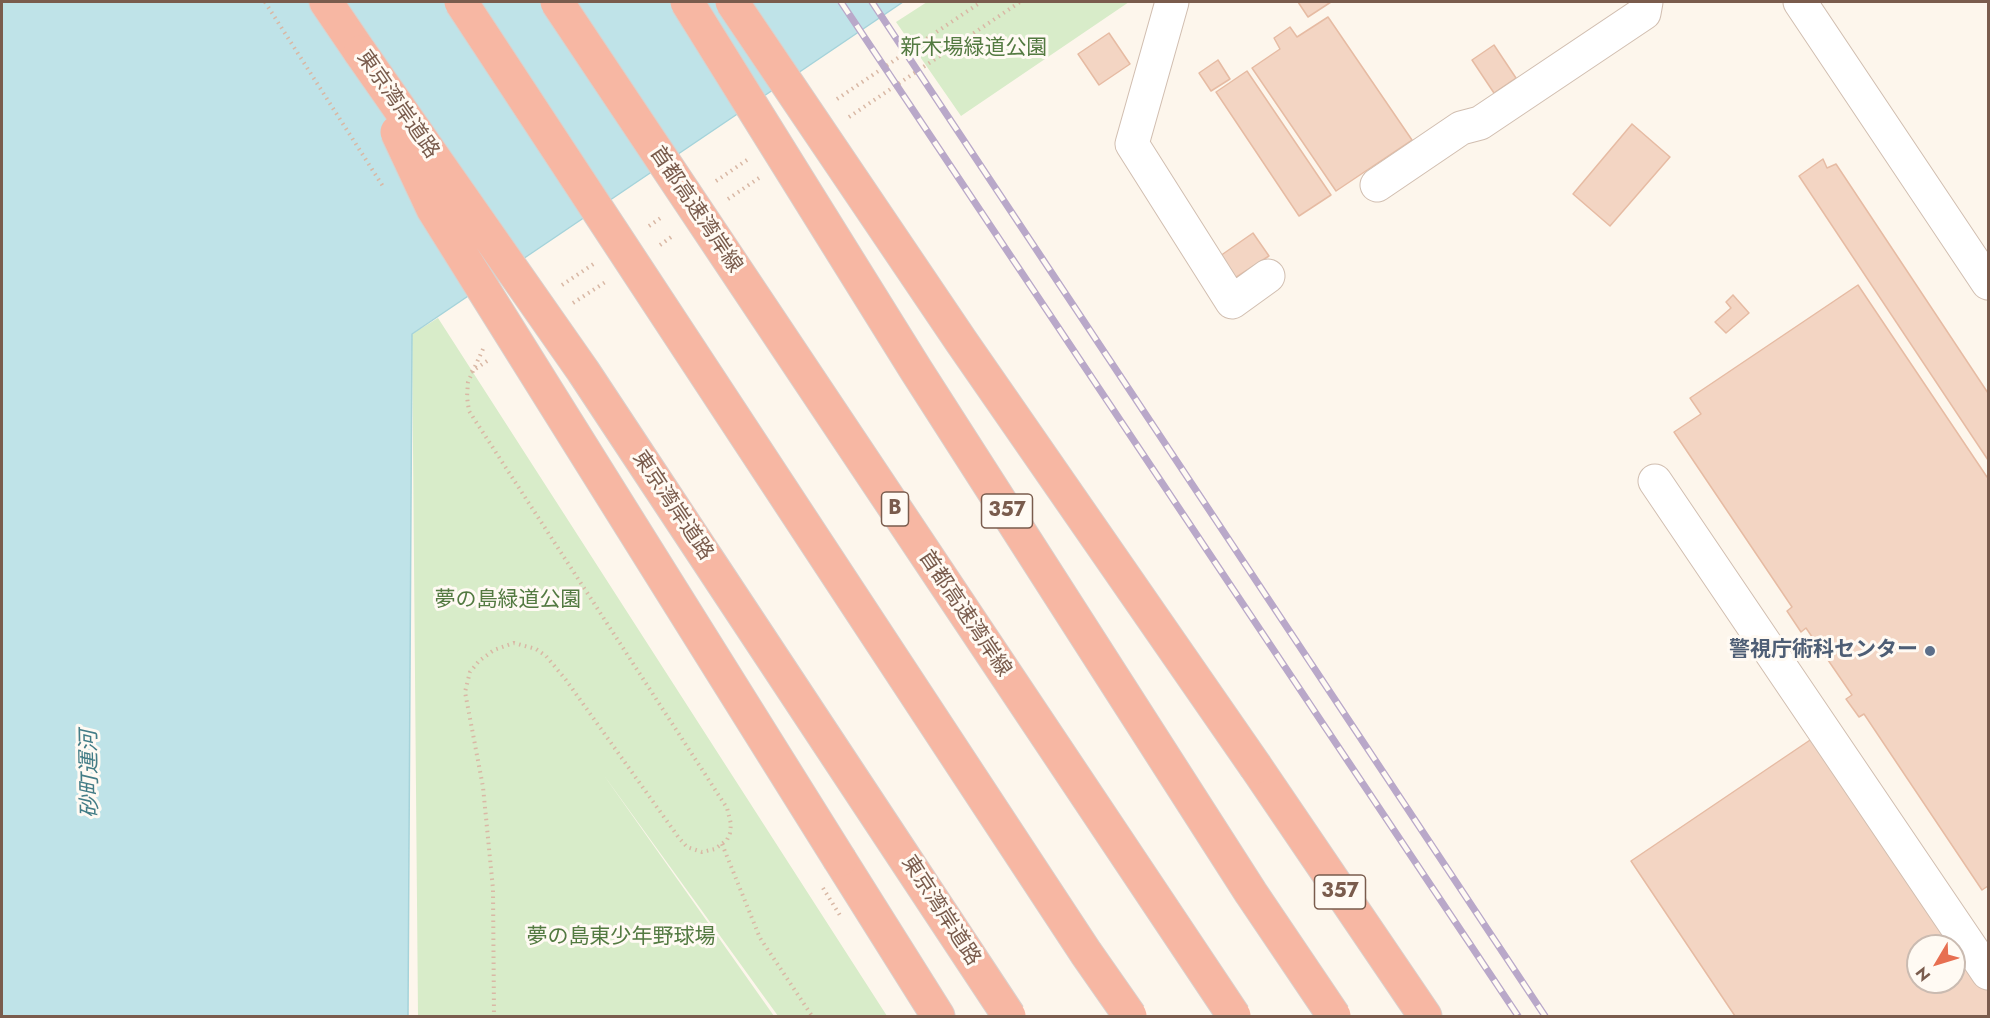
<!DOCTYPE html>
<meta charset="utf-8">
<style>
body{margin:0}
#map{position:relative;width:1990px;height:1018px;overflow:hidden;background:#fdf6ec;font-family:Jost,sans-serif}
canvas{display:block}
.frame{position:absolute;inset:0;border:3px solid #7a5c4d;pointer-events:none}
.north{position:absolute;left:1906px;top:934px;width:60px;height:60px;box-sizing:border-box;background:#fffaf3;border:2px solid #cabbb1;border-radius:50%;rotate:232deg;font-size:16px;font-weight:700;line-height:24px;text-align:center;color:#7a5c4d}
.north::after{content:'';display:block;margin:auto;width:21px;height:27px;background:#e76f51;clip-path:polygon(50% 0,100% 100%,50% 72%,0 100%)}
</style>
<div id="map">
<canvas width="1990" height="1018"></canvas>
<div class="frame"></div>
<div class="north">N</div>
</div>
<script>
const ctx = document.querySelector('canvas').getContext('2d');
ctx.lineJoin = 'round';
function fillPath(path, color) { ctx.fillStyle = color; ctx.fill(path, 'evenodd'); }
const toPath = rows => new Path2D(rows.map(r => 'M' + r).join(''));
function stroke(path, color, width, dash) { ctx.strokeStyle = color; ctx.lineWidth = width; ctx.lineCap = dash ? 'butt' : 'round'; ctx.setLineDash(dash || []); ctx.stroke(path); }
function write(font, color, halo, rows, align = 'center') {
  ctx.font = font + ' Jost,"Noto Sans JP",sans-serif'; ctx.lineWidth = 6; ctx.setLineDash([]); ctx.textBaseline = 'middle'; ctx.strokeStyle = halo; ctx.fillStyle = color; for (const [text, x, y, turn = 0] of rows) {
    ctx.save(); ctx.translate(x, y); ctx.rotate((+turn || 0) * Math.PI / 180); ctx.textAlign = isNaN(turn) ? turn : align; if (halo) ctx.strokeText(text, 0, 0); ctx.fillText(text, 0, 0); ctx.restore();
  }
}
const green = toPath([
 [927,2,1129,2,961,116,896,22],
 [438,318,887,1016,778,1016,603,774,774,1016,418,1016,412,334]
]);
const water = toPath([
 [2,2,903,2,412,334,408,1016,2,1016,2,2]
]);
const building = toPath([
 [1298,2,1331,2,1308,17,1298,2],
 [1328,17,1412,140,1336,191,1252,68,1280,49,1274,38,1290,27,1297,37,1328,17],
 [1109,33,1130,64,1099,85,1078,54,1109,33],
 [1494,45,1516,78,1494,93,1472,60,1494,45],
 [1218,60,1230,79,1211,91,1199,73,1218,60],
 [1247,71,1331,195,1299,216,1216,92,1247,71],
 [1632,124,1670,157,1610,226,1573,194,1632,124],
 [1823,159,1827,168,1836,164,1988,393,1988,460,1799,176,1823,159],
 [1253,233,1269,256,1235,278,1220,256,1253,233],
 [1858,285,1987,477,1988,476,1988,886,1982,890,1864,714,1859,717,1846,699,1852,695,1806,628,1801,632,1787,611,1792,607,1674,432,1701,414,1690,398,1858,285],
 [1733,295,1749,313,1726,333,1715,322,1731,308,1726,302,1733,295],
 [1819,734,1988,985,1988,1016,1735,1016,1631,861,1819,734],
 [1918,946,1954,946,1954,982,1918,982,1918,946]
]);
const path = toPath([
 [837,99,981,2],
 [849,117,1020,2],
 [716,181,747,160],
 [728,199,759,178],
 [649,226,662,217],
 [660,245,674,235],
 [562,285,595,263],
 [573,303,607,281],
 [483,349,468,382,467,397,469,411,727,808,731,824,730,833,727,840,715,849,702,852,687,847,679,838,566,680,546,656,536,649,514,643,494,650,479,661,470,672,465,692,483,787,493,889,494,1016],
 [471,372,490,359],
 [722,844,760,938,812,1016]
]);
const minor = toPath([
 [1172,2,1132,144,1232,302,1268,276],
 [1800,2,1988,283],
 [1377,185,1461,128,1480,123,1644,13,1646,2],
 [1655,481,1988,973]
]);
const highway = toPath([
 [326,2,360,52],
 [1256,767,1425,1016],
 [840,860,938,1016]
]);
const rail = toPath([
 [841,2,1518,1016],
 [872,2,1545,1016]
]);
const pathBridge = toPath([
 [265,2,384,188],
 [823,888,841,917]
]);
const highwayBridge = toPath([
 [461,2,1086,953,1130,1016],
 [557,2,1234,1016],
 [687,2,916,370,1251,893,1334,1016],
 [732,2,961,341,1256,767],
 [360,52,583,371,1009,1016],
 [397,132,433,209,840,860]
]);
const markers = [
 [1930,651,6,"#5c6f8a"]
];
const shields = [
 [895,509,27],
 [1007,511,51],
 [1340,892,51]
];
const shieldNames = [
 ["B",895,509],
 ["357",1007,511],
 ["357",1340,892]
];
const parkNames = [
 ["新木場緑道公園",974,49],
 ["夢の島緑道公園",508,601],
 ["夢の島東少年野球場",621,938]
];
const streetNames = [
 ["東京湾岸道路",397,105,55],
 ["首都高速湾岸線",695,210,56],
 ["東京湾岸道路",672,506,56],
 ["首都高速湾岸線",964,614,56],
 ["東京湾岸道路",940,911,57]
];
const serviceNames = [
 ["警視庁術科センター",1918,651]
];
const waterNames = [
 ["砂町運河",91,774,-91]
];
fillPath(green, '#d8ecc9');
fillPath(water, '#bfe3e8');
stroke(water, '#a5d3da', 1.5);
fillPath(building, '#f3d5c3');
stroke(building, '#e6bba3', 1.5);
stroke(minor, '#d1beb0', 35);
stroke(highway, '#dad1cd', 35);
stroke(path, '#d9b8a5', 4, [1.5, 4.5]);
stroke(minor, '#fff', 33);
stroke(highway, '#f7b7a3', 33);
stroke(rail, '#b9a8c9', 7);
stroke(rail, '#fffaf3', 4.5, [14]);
stroke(highwayBridge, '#dad1cd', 35, []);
stroke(pathBridge, '#d9b8a5', 4, [1.5, 4.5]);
stroke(highwayBridge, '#f7b7a3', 33);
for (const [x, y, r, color] of markers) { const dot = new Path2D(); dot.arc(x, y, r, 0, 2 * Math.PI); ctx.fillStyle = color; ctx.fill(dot); stroke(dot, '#fffaf3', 2); }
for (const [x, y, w] of shields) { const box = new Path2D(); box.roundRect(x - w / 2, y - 17, w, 34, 4.5); ctx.fillStyle = '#fffaf3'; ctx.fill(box); stroke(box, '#7a5c4d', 1.5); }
write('bold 20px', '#7a5c4d', null, shieldNames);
write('21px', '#537a41', '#fffaf3', parkNames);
write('21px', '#7a5c4d', '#fffaf3', streetNames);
write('bold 21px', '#4e5e75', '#fffaf3', serviceNames, 'right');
write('italic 22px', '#437c86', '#fffaf3', waterNames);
</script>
